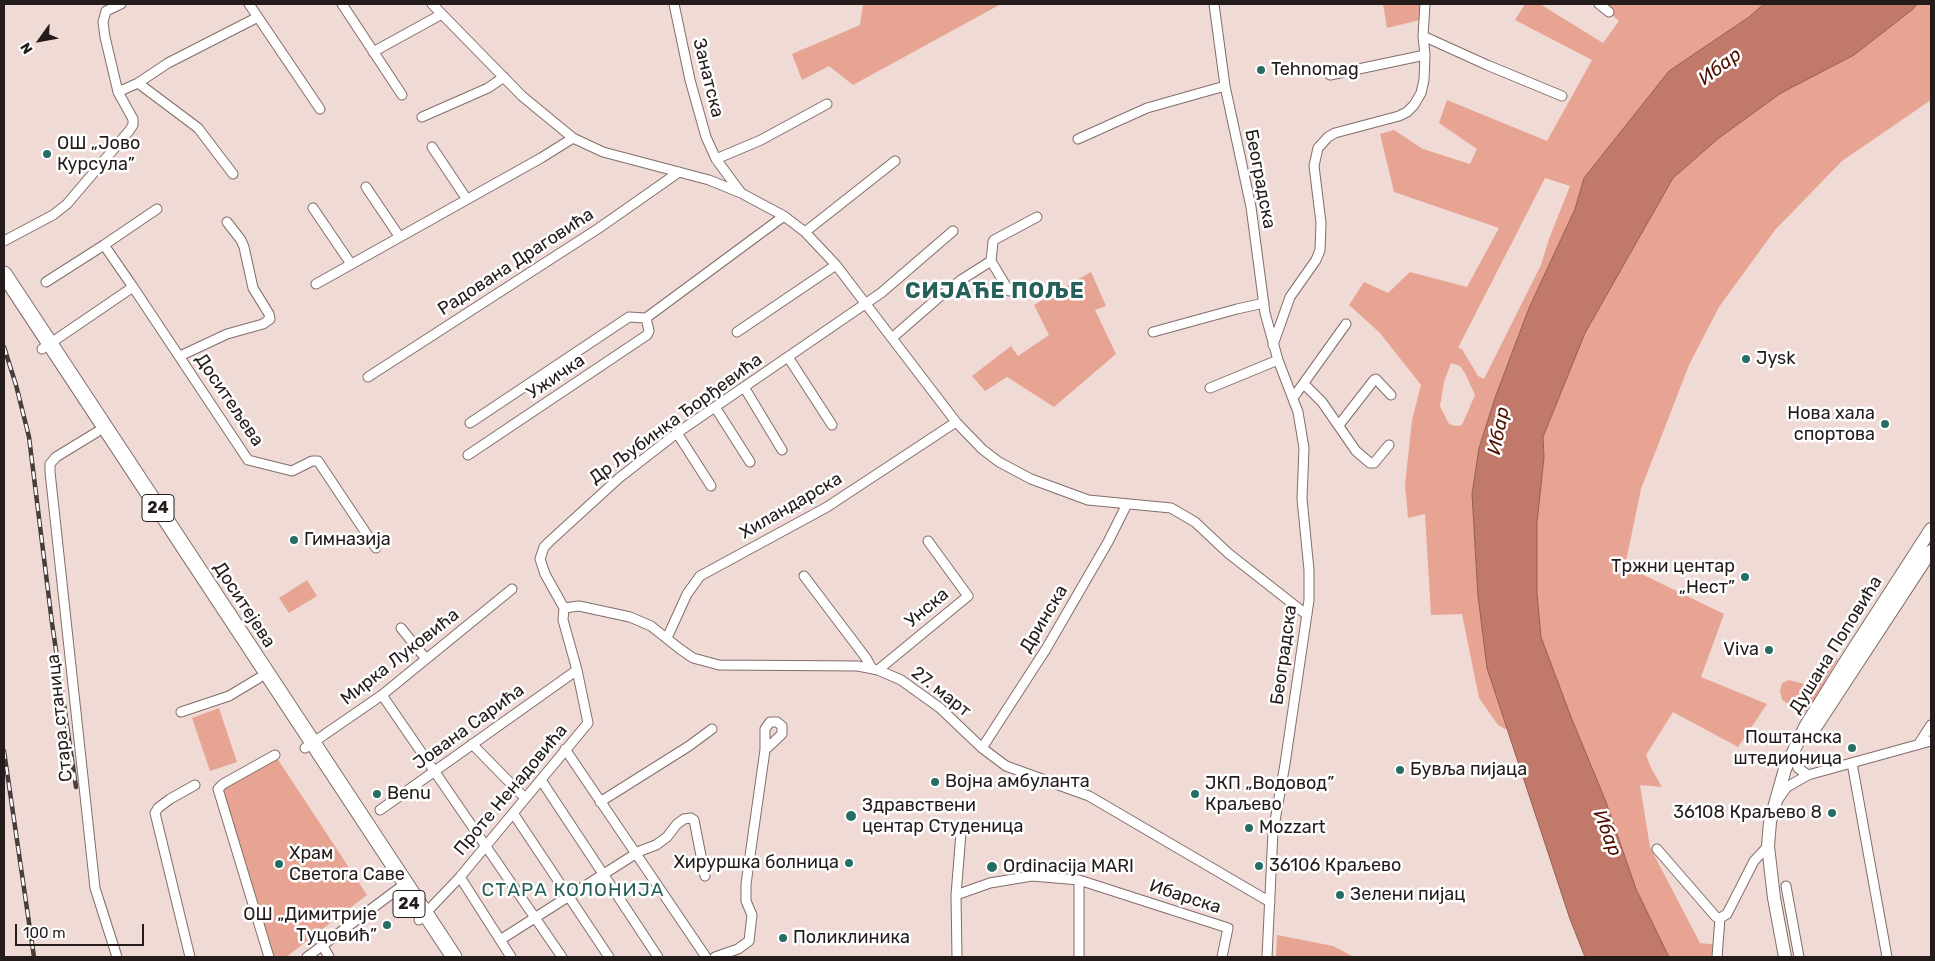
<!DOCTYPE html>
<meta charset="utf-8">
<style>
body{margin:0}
#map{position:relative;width:1935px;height:961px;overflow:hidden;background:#f0dad5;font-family:Rubik,sans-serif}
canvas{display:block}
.frame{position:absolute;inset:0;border:5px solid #231c1a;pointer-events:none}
.north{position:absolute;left:15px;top:15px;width:50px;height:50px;-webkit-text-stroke:4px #fff;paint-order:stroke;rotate:238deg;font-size:14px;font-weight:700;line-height:20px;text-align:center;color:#231c1a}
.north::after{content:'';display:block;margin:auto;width:18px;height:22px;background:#231c1a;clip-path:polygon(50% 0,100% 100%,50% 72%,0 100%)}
.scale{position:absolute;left:15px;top:924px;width:129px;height:22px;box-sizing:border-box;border:2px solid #231c1a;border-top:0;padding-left:6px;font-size:15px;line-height:18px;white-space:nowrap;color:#231c1a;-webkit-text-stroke:4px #fff;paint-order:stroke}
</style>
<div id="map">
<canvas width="1935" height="961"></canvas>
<div class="frame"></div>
<div class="north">N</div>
<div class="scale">100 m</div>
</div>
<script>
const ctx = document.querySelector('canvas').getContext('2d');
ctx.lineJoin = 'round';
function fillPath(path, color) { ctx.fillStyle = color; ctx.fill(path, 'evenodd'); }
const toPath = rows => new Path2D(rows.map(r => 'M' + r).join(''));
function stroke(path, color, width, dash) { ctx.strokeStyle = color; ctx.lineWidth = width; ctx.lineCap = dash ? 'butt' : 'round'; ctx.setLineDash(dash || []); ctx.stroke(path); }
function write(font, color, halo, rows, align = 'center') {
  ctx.font = font + ' Rubik,sans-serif'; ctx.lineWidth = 5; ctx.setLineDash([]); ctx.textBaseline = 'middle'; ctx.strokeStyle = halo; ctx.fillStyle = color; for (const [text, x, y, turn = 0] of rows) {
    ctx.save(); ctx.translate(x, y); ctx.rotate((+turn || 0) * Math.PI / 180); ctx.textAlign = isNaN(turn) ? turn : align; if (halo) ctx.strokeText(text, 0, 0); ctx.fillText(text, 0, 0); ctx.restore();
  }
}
const green = toPath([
 [863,4,1001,4,853,85,829,66,802,80,792,54,860,25],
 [1383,4,1425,4,1424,19,1387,28],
 [1525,4,1540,4,1603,43,1619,21,1599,4,1764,4,1749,17,1669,71,1584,178,1575,209,1529,308,1495,398,1479,448,1472,494,1478,596,1487,668,1507,728,1505,729,1498,725,1479,698,1462,614,1431,615,1425,514,1408,518,1405,485,1412,420,1421,385,1380,333,1349,305,1364,282,1388,293,1410,272,1467,287,1499,228,1394,192,1380,134,1394,130,1423,149,1470,164,1477,149,1439,123,1447,100,1547,141,1592,60,1515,20],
 [1545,178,1570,186,1549,239,1541,265,1484,379,1478,376,1462,349,1458,348],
 [1451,363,1460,366,1465,373,1475,395,1462,425,1456,426,1449,424,1440,406,1444,382],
 [1917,4,1931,4,1931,100,1842,161,1775,230,1719,307,1689,365,1641,489,1625,566,1724,614,1701,677,1767,704,1738,747,1673,712,1646,755,1651,768,1662,787,1640,785,1650,847,1700,943,1718,945,1724,957,1669,957,1636,889,1606,802,1571,717,1541,637,1537,594,1537,523,1544,457,1543,437,1584,335,1673,178,1719,138,1781,93,1854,55,1912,9],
 [1091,272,1106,306,1095,310,1116,354,1054,407,1007,377,985,391,972,376,1011,346,1018,356,1049,335,1034,305],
 [307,580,317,596,289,613,279,598],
 [1835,658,1838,659,1826,679,1810,713,1791,705,1782,700,1780,691,1782,683,1789,680,1805,684,1814,682,1822,677],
 [219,708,237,762,210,771,192,718],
 [275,755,367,895,286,957,269,957,218,789],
 [1277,935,1333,946,1354,957,1276,957]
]);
const water = toPath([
 [1764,4,1917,4,1913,9,1854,55,1781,93,1719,138,1673,178,1585,333,1543,437,1544,457,1537,523,1537,594,1541,637,1571,717,1606,802,1636,889,1669,957,1585,957,1570,919,1487,668,1478,596,1472,494,1479,448,1495,398,1529,308,1575,209,1584,178,1669,71,1749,17,1764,4]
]);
const street = toPath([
 [249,4,320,109],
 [342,4,402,95],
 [432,4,522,96,573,138,603,152,709,180,741,193,784,216,805,232,836,265,956,422,982,449,999,462,1031,479,1088,500,1171,508,1195,522,1228,553,1307,615],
 [674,4,690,80,706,137,716,159,741,193],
 [1214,4,1225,86,1251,207,1265,313,1278,360,1298,412,1304,448,1302,499,1309,570,1309,600,1285,764,1273,832,1267,957],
 [1599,4,1609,12],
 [1423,36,1487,65,1562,96],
 [373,52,442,14],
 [1330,75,1425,55],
 [138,83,168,63,258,17],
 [118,92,138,83,198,128,233,174],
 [422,117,488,88,504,77],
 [1078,139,1147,108,1225,86],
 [432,147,466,198],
 [716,159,761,140,827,104],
 [366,187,399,236],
 [313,208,351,264],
 [805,232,895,161],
 [4,241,53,215,67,204,129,131,133,125,133,119,118,92,105,37,103,22,106,11,121,4],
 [104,245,133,287],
 [991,261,1009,291],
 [46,282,104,245,157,209],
 [316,284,541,158,573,138],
 [737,332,836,265],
 [1153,332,1237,309,1264,303],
 [892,338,938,298,961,280,991,261,993,242,994,240,1037,217],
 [1273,345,1290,297,1316,260,1320,250,1321,223,1314,166,1318,148,1328,137,1335,133,1399,116,1407,112,1414,105,1421,93,1424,80,1425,55,1423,36,1425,4],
 [42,349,133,287,248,460,292,471,312,461,318,461,376,548],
 [180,356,227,334,263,324,270,319,269,314,253,288,244,247,241,240,227,222],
 [788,357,832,425],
 [368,377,599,228,679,172],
 [1304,384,1322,402,1356,451,1370,463,1374,463,1389,445],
 [744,387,782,450],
 [1210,388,1278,360],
 [1293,398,1346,324],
 [715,407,750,462],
 [470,423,629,317,646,318,784,216],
 [1339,425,1374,380,1376,379,1391,395],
 [97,432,56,457,50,464,50,472,95,888,117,957],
 [677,433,711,486],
 [468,455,647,335,649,331,646,318],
 [804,576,866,658,871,667],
 [564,608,579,606,630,617,651,626,680,649,693,658,719,665,858,666,878,670,901,680,940,708,982,748,1006,766,1089,796,1270,902],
 [564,608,545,574,540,559,544,547,550,541,619,478,677,433,881,293,953,231],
 [401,628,426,659],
 [667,638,687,594,700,576,827,507,956,422],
 [878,670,968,596,928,541],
 [382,695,562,957],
 [181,712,229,696,259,678],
 [1920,742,1931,725],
 [472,744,525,798],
 [305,748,382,695,512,589],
 [982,748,1046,649,1108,542,1127,504],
 [565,749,706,957],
 [1795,760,1798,768,1808,775],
 [1852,763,1887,957],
 [541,780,658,957],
 [1779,798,1787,787,1808,775,1931,741],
 [600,802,689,746,712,729],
 [380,810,577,670],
 [513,813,609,957],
 [1657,849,1716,917,1720,918,1727,914,1754,861,1768,846],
 [460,877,511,957],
 [1786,886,1799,957],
 [956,895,990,883,1032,876,1079,880,1228,928,1222,957],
 [419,920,460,877,588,723,577,670,563,620,564,608],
 [500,940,640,851,656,845,667,837,677,824,684,819,691,818,694,820,705,876],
 [323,946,329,957],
 [190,957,155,813,158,808,170,799,195,785],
 [269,957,218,789,223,784,275,755],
 [307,957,398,889],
 [715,957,738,949,749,941,752,915,746,901,746,884,765,750,765,729,770,722,777,722,782,726,782,734,765,750],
 [957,957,956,895,961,833],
 [1079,957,1079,880],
 [1717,957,1720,918]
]);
const secondary = toPath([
 [1813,731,1931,551],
 [1785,957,1774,898,1768,846,1770,822,1785,769,1805,727,1849,656,1931,529]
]);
const primary = toPath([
 [4,274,454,957]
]);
const rail = toPath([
 [4,347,16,385,29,437,52,623,76,787],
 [4,751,34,957]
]);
const markers = [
 [1261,70,5,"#256d65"],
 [47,154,5,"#256d65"],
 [1746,359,5,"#256d65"],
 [1885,424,5,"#256d65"],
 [294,540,5,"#256d65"],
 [1745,577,5,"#256d65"],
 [1769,650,5,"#256d65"],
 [1852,748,5,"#256d65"],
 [1400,770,5,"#256d65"],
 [935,782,5,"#256d65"],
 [377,794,5,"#256d65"],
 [1195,794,5,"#256d65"],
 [1832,813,5,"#256d65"],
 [851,816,6,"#256d65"],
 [1249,828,5,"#256d65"],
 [849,863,5,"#256d65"],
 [279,864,5,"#256d65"],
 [1259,866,5,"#256d65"],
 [992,867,6,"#256d65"],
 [1340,895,5,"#256d65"],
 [387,925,5,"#256d65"],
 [783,938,5,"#256d65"]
];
const shields = [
 [158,508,32],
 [409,904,32]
];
const shieldNames = [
 ["24",158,508],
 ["24",409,904]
];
const poiNames = [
 ["Tehnomag",1271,70],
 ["ОШ „Јово",57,144],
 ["Курсула”",57,165],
 ["Jysk",1756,359],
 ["Нова хала",1875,414,"right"],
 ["спортова",1875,435,"right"],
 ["Гимназија",304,540],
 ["Тржни центар",1735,567,"right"],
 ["„Нест”",1735,588,"right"],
 ["Viva",1759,650,"right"],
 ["Поштанска",1842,738,"right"],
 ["штедионица",1842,759,"right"],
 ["Бувља пијаца",1410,770],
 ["Војна амбуланта",945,782],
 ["ЈКП „Водовод”",1205,784],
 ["Краљево",1205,805],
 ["Benu",387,794],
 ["Здравствени",862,806],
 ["центар Студеница",862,827],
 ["36108 Краљево 8",1822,813,"right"],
 ["Mozzart",1259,828],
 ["Храм",289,854],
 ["Светога Саве",289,875],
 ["Хируршка болница",839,863,"right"],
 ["36106 Краљево",1269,866],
 ["Ordinacija MARI",1003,867],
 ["Зелени пијац",1350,895],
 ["ОШ „Димитрије",377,915,"right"],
 ["Туцовић”",377,936,"right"],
 ["Поликлиника",793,938]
];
const streetNames = [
 ["Занатска",708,78,76],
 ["Београдска",1260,179,79],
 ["Радована Драговића",516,262,-33],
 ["Ужичка",556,377,-34],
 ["Доситељева",229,400,56],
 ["Др Љубинка Ђорђевића",676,419,-36],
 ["Хиландарска",791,506,-30],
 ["Доситејева",244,605,57],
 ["Унска",927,608,-40],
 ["Дринска",1044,619,-59],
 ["Душана Поповића",1836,645,-58],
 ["Београдска",1284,655,-82],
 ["Мирка Луковића",400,657,-38],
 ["27. март",941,692,38],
 ["Стара станица",60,718,-96],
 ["Јована Сарића",469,727,-36],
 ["Проте Ненадовића",511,790,-50],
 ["Ибарска",1185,897,18]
];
const waterNames = [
 ["Ибар",1720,67,-37],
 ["Ибар",1499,431,-79],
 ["Ибар",1607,833,69]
];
const neighbourhoodNames = [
 ["СТАРА КОЛОНИЈА",573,891]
];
const districtNames = [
 ["СИЈАЋЕ ПОЉЕ",995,292]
];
fillPath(green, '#e8a493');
fillPath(water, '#c17a69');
stroke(water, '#925e51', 1);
stroke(street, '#816e69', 11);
stroke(secondary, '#816e69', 14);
stroke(primary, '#816e69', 17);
stroke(street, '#fff', 9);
stroke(secondary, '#fff', 12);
stroke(primary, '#fff', 15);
stroke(rail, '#473d3b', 4.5);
stroke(rail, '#fff', 2.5, [8]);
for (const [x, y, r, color] of markers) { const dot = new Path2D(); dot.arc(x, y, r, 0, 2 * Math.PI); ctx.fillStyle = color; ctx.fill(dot); stroke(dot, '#fff', 2); }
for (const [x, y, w] of shields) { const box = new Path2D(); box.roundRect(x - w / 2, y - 13.5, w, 27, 4); ctx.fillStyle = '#fff'; ctx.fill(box); stroke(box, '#231c1a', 1); }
write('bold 16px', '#231c1a', null, shieldNames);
write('18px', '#231c1a', '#fff', poiNames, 'left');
write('18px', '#231c1a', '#fff', streetNames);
write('italic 19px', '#4f0f01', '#fff', waterNames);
ctx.letterSpacing = '1px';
write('19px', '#276059', '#fff', neighbourhoodNames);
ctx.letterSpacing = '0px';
ctx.letterSpacing = '1px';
write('bold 22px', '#276059', '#fff', districtNames);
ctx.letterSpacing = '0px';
</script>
